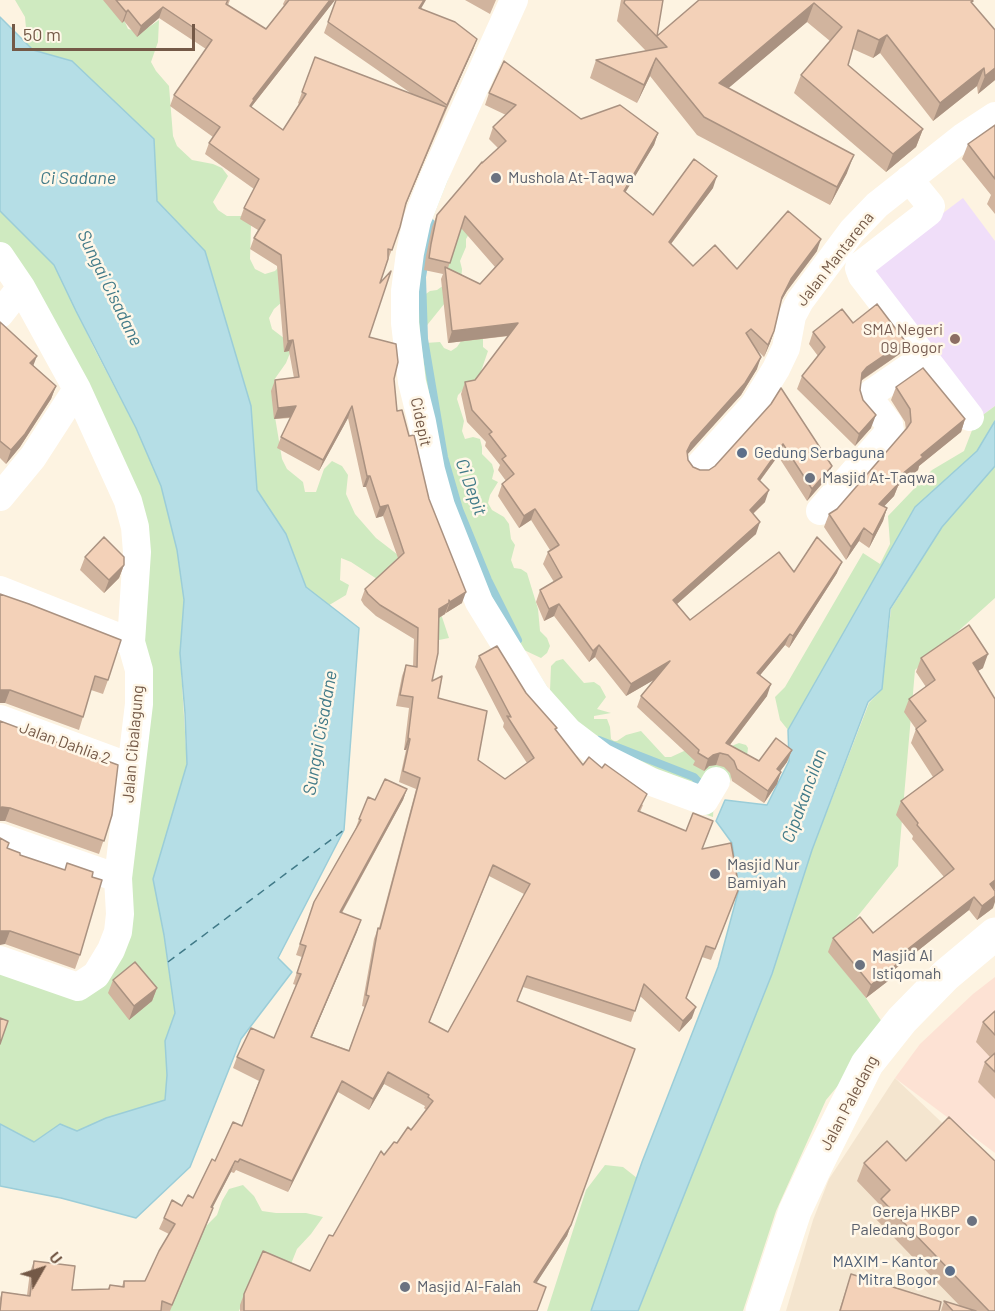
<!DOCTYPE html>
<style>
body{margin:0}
#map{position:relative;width:995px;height:1311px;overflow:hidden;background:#fdf3e1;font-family:Barlow,sans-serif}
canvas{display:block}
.north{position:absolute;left:12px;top:1239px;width:60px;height:60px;-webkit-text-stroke:4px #fff7e8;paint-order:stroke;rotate:51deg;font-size:16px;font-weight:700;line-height:24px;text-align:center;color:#745947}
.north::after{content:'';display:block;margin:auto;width:21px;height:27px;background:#745947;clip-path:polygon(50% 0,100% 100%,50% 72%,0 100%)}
.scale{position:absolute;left:12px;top:24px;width:183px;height:27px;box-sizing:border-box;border:3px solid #745947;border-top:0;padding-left:8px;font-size:18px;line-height:21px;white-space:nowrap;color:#745947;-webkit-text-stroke:4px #fff7e8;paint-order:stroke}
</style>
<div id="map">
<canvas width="995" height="1311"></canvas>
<div class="north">U</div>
<div class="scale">50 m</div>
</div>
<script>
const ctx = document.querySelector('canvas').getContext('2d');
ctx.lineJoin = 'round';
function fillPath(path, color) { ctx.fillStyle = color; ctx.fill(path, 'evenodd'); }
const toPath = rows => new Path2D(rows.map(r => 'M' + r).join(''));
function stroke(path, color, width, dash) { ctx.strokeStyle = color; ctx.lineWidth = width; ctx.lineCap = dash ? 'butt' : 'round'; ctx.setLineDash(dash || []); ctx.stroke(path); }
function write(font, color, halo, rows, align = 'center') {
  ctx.font = font + ' Barlow,sans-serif'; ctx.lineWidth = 5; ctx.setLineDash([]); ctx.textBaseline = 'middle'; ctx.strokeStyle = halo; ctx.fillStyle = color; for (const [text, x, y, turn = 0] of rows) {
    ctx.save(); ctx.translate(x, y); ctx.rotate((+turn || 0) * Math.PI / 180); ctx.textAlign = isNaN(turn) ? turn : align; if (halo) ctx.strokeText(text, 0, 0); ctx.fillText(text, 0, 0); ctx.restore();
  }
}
const residential = toPath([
 [895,1078,995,1173,995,1311,786,1311,813,1220,829,1179]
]);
const commercial = toPath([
 [995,977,995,1153,895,1078,920,1044,973,994]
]);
const education = toPath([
 [963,198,995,241,995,406,976,420,865,272]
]);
const green = toPath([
 [15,0,104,0,124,20,128,29,139,32,149,27,159,20,158,42,151,62,156,71,169,86,173,136,177,146,192,160,213,164,222,168,228,176,213,202,218,210,227,216,247,216,251,225,250,259,255,269,265,274,275,271,282,263,282,302,274,309,269,318,272,329,289,342,290,353,286,363,274,380,275,417,282,459,287,469,303,482,305,492,316,492,324,469,332,461,342,466,348,475,346,494,355,514,376,538,402,558,439,608,449,638,439,640,380,581,351,562,341,558,340,580,349,585,346,595,326,607,270,567,178,224,161,208,156,198,23,51,26,28,25,17],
 [462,114,459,152,430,225,422,277,423,296,430,291,437,290,447,283,447,264,460,224,472,229,466,239,466,247,460,261,462,269,461,283,424,329,425,343,440,342,444,348,451,351,457,347,470,328,483,336,483,347,488,351,477,383,464,389,458,395,457,399,464,421,462,431,465,439,473,437,480,439,482,447,482,454,492,464,494,471,492,479,498,482,490,495,488,503,492,510,504,517,509,524,511,539,515,545,511,560,514,568,521,569,527,573,538,609,540,631,547,638,550,646,547,653,541,658,524,650,550,691,551,666,556,661,563,659,584,683,594,682,600,686,606,697,597,709,611,713,594,716,594,719,607,719,610,727,611,739,614,741,617,741,626,735,641,731,665,757,671,757,684,751,729,747,739,743,746,745,748,748,747,756,732,774,729,785,714,798,713,817,670,803,534,692,429,466,406,291],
 [0,211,54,265,95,350,136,428,161,486,177,550,184,600,180,653,187,764,153,879,164,935,175,1013,165,1041,167,1075,165,1100,106,1118,77,1131,60,1124,34,1143,0,1124,0,960,78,987,104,961,130,767,128,501,0,259],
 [995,406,995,421,977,451,915,507,788,730,780,720,775,697,785,687,863,553,880,564,890,544,888,516,932,470,964,451,976,420],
 [995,466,995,598,915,670,898,866,829,952,866,998,886,1028,826,1100,776,1211,743,1311,638,1311,772,974,812,850,869,703,882,689,891,609,942,527],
 [605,1165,623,1167,637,1178,591,1311,547,1311,586,1190],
 [243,1185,254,1196,262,1211,276,1213,306,1213,323,1217,311,1234,297,1249,291,1264,243,1301,239,1311,156,1311,181,1239,207,1225,217,1215,222,1201,229,1189]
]);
const water = toPath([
 [0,17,33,50,72,61,154,139,157,201,205,251,251,406,257,490,286,534,306,587,359,628,344,830,278,958,292,972,241,1039,190,1167,136,1218,61,1198,0,1186,0,1124,34,1142,60,1124,77,1131,106,1118,165,1100,167,1075,165,1041,175,1013,164,935,153,879,187,764,185,713,180,653,184,600,177,550,161,486,136,428,76,311,54,265,0,211,0,17],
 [995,421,995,466,942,527,890,609,882,689,868,702,812,850,772,974,638,1311,591,1311,642,1162,718,967,739,889,732,843,716,821,725,800,767,805,789,761,788,730,915,507,977,451,995,421]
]);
const stream = toPath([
 [431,223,422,277,424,339,444,457,459,509,488,580,518,640],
 [599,740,694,777,704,788]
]);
const ferry = toPath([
 [168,962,344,830]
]);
const street = toPath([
 [514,0,434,177,417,220,410,253,405,291,405,323,412,382,422,422,431,470,441,506,479,602,536,695,569,732,602,757,652,782,704,801,716,781],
 [909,179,931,206,929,212,862,264,859,268,862,276,970,417],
 [0,256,21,287,77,389,128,501,135,527,137,552,131,642,139,670,139,704,118,878,120,914,118,932,111,950,96,975,78,987,0,960],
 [0,314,21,287],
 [699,466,754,405,776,369,786,348,792,316,800,301,852,231,877,205,963,137,995,116],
 [0,497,33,457,77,389],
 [820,511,890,431,889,424,872,402,872,393,923,358],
 [0,590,131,642],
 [0,719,130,767],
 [0,837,118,878]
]);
const secondary = toPath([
 [762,1311,795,1211,816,1166,867,1064,902,1020,946,975,995,934]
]);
const wall = toPath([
 [103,0,230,0,228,5,266,29,284,6,283,4,285,0,335,0,252,106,252,108,283,130,299,104,298,103,315,57,412,94,324,33,336,0,421,8,477,39,405,206,400,227,380,282,369,337,394,379,397,411,429,499,462,603,446,613,446,612,445,614,439,618,432,681,438,698,478,760,505,779,527,763,503,727,504,723,475,667,479,656,526,693,583,765,643,805,640,812,686,831,709,832,702,849,739,888,711,960,702,957,686,998,692,1018,679,1032,640,996,631,1022,523,987,517,1001,635,1049,567,1236,536,1283,537,1311,240,1311,240,1305,244,1294,310,1271,384,1155,411,1130,426,1110,424,1108,425,1106,384,1084,369,1110,338,1092,288,1192,236,1170,234,1173,231,1172,213,1207,209,1219,170,1311,0,1311,0,1298,2,1292,27,1295,30,1272,34,1261,72,1290,108,1289,110,1285,122,1286,124,1281,145,1281,169,1234,159,1229,164,1218,182,1206,193,1198,215,1161,242,1126,259,1081,233,1068,237,1057,274,1038,296,985,293,984,302,957,296,955,314,902,355,830,359,819,375,800,407,789,403,800,342,913,361,920,312,1037,349,1050,365,1007,362,1006,374,939,378,928,379,928,416,789,399,782,406,750,404,750,409,708,396,706,402,676,406,665,413,667,414,639,376,616,364,605,361,600,365,589,398,558,383,516,376,518,366,487,363,487,348,418,319,471,277,448,281,437,291,418,274,419,271,391,275,380,294,378,289,351,284,352,277,266,250,249,254,238,258,230,240,219,244,208,254,189,205,154,209,143,213,137,170,106,174,95,206,49,159,18,137,37,124,21,122,23],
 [489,876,524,894,448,1032,429,1023],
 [465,0,496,0,490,14],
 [621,0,663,0,657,36,699,0,972,3,995,80,978,94,977,86,933,121,880,53,873,58,853,49,848,65,923,129,916,147,886,172,794,93,801,75,830,41,807,22,728,88,847,173,830,205,697,135,650,76,637,103,590,78,596,60,646,51,617,21],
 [489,93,581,119,658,133,654,145,625,192,653,215,713,188,671,244,693,266,737,269,817,251,787,291,780,303,774,331,770,343,764,357,757,350,757,369,741,395,687,454,688,460,693,467,700,470,709,470,715,466,771,404,827,478,807,501,778,456,760,481,765,502,753,514,756,534,677,604,690,620,794,572,837,573,789,648,785,645,760,675,767,696,730,745,759,761,792,750,787,762,780,771,777,784,764,803,732,781,730,773,724,767,716,765,709,766,704,771,693,765,695,761,637,707,641,696,655,679,626,696,595,657,589,662,554,616,544,621,536,602,540,590,554,582,543,564,548,552,550,550,531,520,519,528,498,496,502,484,506,481,498,470,500,465,485,446,486,442,467,422,461,394,465,382,475,380,509,336,448,343,441,279,443,274,424,270,426,256,432,227,437,215,482,163,498,148,489,139,493,127,506,115,485,105],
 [461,228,495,267,480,284,448,268],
 [995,125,995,214,987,204,991,195,962,159,968,144],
 [0,322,33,365,56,386,51,399,20,447,6,464,0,458],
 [853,323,901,353,861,381,860,390,871,428,855,446,797,389,802,376,818,356,809,344,813,332],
 [896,387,965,419,961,432,919,466,918,470,898,486,894,496,884,506,887,508,883,521,869,548,859,541,846,560,824,527,829,514,837,509,906,430,905,422,891,400],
 [85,557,124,565,119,578,104,593,80,570],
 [0,594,108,680,103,694,91,690,79,730,5,703,0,703],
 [921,658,983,668,978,671,993,908,977,920,969,910,895,969,892,978,866,998,828,952,833,938,873,933,944,877,912,839,913,836,896,815,901,801,933,777,911,743,916,729,904,712,909,699,926,687,916,672],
 [0,721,112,815,99,854,5,821],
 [7,848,20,855,65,870,92,877,80,955,75,969,5,944],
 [113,980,157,988,152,1001,129,1020,108,993],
 [995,1011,995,1099,978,1082,985,1062,990,1057,976,1042,983,1022],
 [887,1141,995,1311,941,1311,944,1301,960,1306,874,1217,879,1204,857,1181,864,1163],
 [851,1274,939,1311,839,1311]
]);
const shadedWall = toPath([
 [330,0,335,0,252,106,250,111,246,118,253,99],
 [424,0,426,0,415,19,419,8],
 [814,3,807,22,712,102,719,83],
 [163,7,159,18,137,37,141,26],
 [128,10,124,21,122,23,126,12],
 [887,35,880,53,873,58,879,40],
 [477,39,473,50,443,116,447,105],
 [656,58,650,76,637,103,644,85],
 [984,68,977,86,933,121,940,103],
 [995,68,995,80,978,94,985,76],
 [446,107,442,118,402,214,406,203],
 [923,129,916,147,886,172,893,154],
 [658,133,654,145,619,203,624,191],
 [854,155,847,173,830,205,837,187],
 [717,176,713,188,664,253,669,242],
 [821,239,817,251,787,291,777,308,782,297,791,279],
 [518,323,514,335,448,343,452,331],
 [774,331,770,343,764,357,768,345],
 [293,340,289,351,284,352,288,341],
 [905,341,901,353,863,379,857,386,862,373,867,367],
 [37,356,32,369,30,363],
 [761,357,757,369,741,395,687,455,687,451,691,443],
 [56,386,51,399,20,447,6,464,11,450],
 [296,406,292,417,274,419,278,408],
 [352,406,348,418,319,471,323,460],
 [876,415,871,428,855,446,859,434],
 [965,419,961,432,919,466,918,470,898,486,894,496,874,517,879,504,896,479,921,455],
 [783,444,778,456,753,490,758,479],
 [832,466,827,478,807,501,812,489],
 [367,476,370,476,366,487,363,487],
 [769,490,765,502,745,521,750,510],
 [388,505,383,516,376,518,380,507],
 [887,508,883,521,869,548,873,535],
 [535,509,531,520,519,528,524,516],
 [760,522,756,534,669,611,673,600],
 [864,528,859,541,846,560,851,547],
 [842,562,837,573,789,648,793,636],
 [124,565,119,578,104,593,109,580],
 [466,592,462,603,446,613,450,602],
 [449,603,445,614,435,620,439,609],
 [559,604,554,616,544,621,549,609],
 [790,634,785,645,752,685,757,673],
 [599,645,595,657,589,662,593,651],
 [988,654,983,668,968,677,973,663],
 [670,661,666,673,626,696,631,684],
 [771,684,767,696,722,755,726,743],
 [0,690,10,690,5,703,0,703],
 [408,738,410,739,406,750,404,750],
 [792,750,787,762,773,781,777,769],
 [720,753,716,765,709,766,704,771,708,759,713,755],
 [781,772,777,784,764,803,768,791],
 [407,789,403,800,336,923,340,912],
 [2,807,10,808,5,821,0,821,0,808],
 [995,880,995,890,990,884],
 [995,896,995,902,993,908,977,920,982,906],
 [974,897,969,910,895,969,892,978,866,998,871,985,894,960],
 [361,920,357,932,307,1048,311,1037],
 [0,931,10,931,5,944,0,945],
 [157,988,152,1001,129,1020,134,1006],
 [696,1007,692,1018,679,1032,683,1021],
 [388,1072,384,1084,369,1110,373,1099],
 [342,1081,338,1092,288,1192,292,1181],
 [235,1161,231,1172,207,1218,211,1207],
 [571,1225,567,1236,530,1293,534,1282]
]);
const building = toPath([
 [116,0,228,0,226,4,266,29,289,0,330,0,253,99,254,100,250,106,283,130,306,94,302,92,315,57,446,107,406,203,400,227,392,250,388,249,388,259,380,283,391,271,369,337,396,344,398,362,394,379,397,411,402,410,409,436,414,435,429,499,466,592,450,602,449,600,449,603,439,609,438,653,432,681,442,676,438,698,487,711,478,760,505,779,534,758,507,716,511,717,479,656,497,646,526,693,557,728,555,729,583,765,589,757,602,768,605,764,647,794,638,811,686,831,693,813,713,821,702,849,731,843,739,888,715,949,706,946,686,998,696,1007,683,1021,644,984,635,1011,527,976,517,1001,635,1049,571,1225,534,1282,546,1287,537,1311,244,1311,244,1294,263,1251,310,1271,329,1235,333,1236,381,1151,384,1155,394,1142,397,1143,408,1127,411,1130,433,1101,428,1097,429,1095,388,1072,373,1099,342,1081,292,1181,240,1159,238,1162,235,1161,211,1207,213,1208,172,1305,162,1301,161,1311,0,1311,2,1292,30,1296,34,1261,75,1266,72,1290,109,1289,110,1285,124,1287,124,1281,145,1281,159,1251,175,1224,164,1218,172,1200,182,1206,188,1195,193,1198,212,1159,215,1161,233,1122,242,1126,264,1070,237,1057,251,1028,274,1038,301,974,297,973,306,946,300,944,314,902,361,820,359,819,368,797,375,800,385,779,407,789,340,912,361,920,311,1037,349,1051,369,996,366,995,378,928,380,929,420,778,403,771,410,739,408,738,413,697,400,695,406,665,417,667,418,628,380,605,368,594,365,589,404,553,388,505,380,507,370,476,367,476,352,406,323,460,281,437,296,406,278,408,275,380,299,377,293,340,288,341,281,255,254,238,265,220,244,208,259,179,209,143,220,127,174,95,212,40,163,7,141,26,128,10,126,12,116,0],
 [493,865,530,884,448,1032,429,1022,493,865],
 [336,0,424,0,419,8,455,22,477,39,447,105,328,22,336,0],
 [625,0,663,0,657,36,699,0,972,0,973,1,971,2,995,30,995,68,985,76,984,68,940,103,887,35,879,40,858,30,848,65,923,129,893,154,801,75,842,27,814,3,719,83,854,155,837,187,704,117,656,58,644,85,596,60,667,47,624,3,625,0],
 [504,61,581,119,620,105,658,133,624,191,653,215,694,159,717,176,669,242,693,266,715,245,737,269,788,211,821,239,791,279,782,297,774,331,768,345,751,329,746,333,761,357,745,383,691,443,687,451,688,460,693,467,700,470,709,470,715,466,771,404,781,388,832,466,812,489,783,444,758,479,769,490,750,510,760,522,673,600,690,620,779,552,794,572,817,537,842,562,793,636,790,634,757,673,771,684,726,743,759,761,776,738,792,750,777,769,781,772,768,791,737,769,734,761,728,755,720,753,713,755,708,759,698,753,699,750,641,696,670,661,631,684,599,645,593,651,559,604,549,609,540,590,562,577,548,552,559,545,535,509,524,516,502,484,514,474,502,459,506,456,489,434,492,432,472,410,465,382,475,380,518,323,452,331,445,267,480,284,503,259,465,216,450,263,429,258,431,244,437,215,482,162,482,163,506,141,493,127,516,105,489,93,504,61],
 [995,125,995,179,968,144,995,125],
 [877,304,905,341,867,367,862,373,860,390,863,400,876,415,859,434,802,376,825,347,813,332,842,309,853,323,877,304],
 [0,322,37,356,30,363,56,386,25,434,11,450,0,441,0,322],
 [923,368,965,419,921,455,923,457,896,479,899,483,879,504,887,508,873,535,864,528,851,547,829,514,837,509,907,428,911,422,910,409,896,387,923,368],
 [104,537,124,557,124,565,109,580,85,557,104,537],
 [0,594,29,604,121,640,108,680,95,676,83,717,10,690,0,690,0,594],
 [969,625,988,654,973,663,995,699,995,880,990,884,995,891,995,896,982,906,974,897,894,960,897,964,871,985,833,938,860,917,873,933,954,869,917,825,918,823,901,801,943,770,916,729,926,721,909,699,935,680,921,658,969,625],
 [0,721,118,765,112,815,104,841,10,808,2,807,0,808,0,721],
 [0,838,9,843,7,848,20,853,20,855,65,870,67,863,93,872,92,877,102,880,80,955,10,931,0,931,0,838],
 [135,962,157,988,134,1006,113,980,135,962],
 [995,1011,995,1035,983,1022,995,1011],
 [0,1018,8,1021,0,1044,0,1018],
 [995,1053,995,1072,985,1062,995,1053],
 [949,1117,995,1161,995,1311,989,1311,881,1199,890,1190,864,1163,887,1141,906,1161,949,1117],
 [851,1274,941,1302,939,1311,840,1311,851,1274],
 [944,1301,976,1311,953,1311,944,1301]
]);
const markers = [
 [496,178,6,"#6b7280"],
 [955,339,6,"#8d6e63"],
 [742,453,6,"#5c6f8a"],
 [810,478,6,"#6b7280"],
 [715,874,6,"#6b7280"],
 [860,965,6,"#6b7280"],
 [972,1221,6,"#6b7280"],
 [950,1271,6,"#5c6f8a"],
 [405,1287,6,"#6b7280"]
];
const worshipNames = [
 ["Mushola At-Taqwa",508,178],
 ["Masjid At-Taqwa",822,478],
 ["Masjid Nur",727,865],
 ["Bamiyah",727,883],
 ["Masjid Al",872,956],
 ["Istiqomah",872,974],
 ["Gereja HKBP",960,1212,"right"],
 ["Paledang Bogor",960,1230,"right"],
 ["Masjid Al-Falah",417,1287]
];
const streetNames = [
 ["Jalan Mantarena",835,259,-52],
 ["Cidepit",421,422,78],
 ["Jalan Dahlia 2",65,743,20],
 ["Jalan Cibalagung",133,744,-85],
 ["Jalan Paledang",849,1103,-62]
];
const educationNames = [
 ["SMA Negeri",943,330],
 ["09 Bogor",943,348]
];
const serviceNames = [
 ["Gedung Serbaguna",754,453],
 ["MAXIM - Kantor",938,1262,"right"],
 ["Mitra Bogor",938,1280,"right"]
];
const waterNames = [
 ["Ci Sadane",78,178],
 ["Sungai Cisadane",110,288,64],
 ["Ci Depit",471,487,70],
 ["Sungai Cisadane",320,733,-80],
 ["Cipakancilan",804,796,-70]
];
fillPath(residential, '#f4e5cf');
fillPath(commercial, '#fde2d4');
fillPath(education, '#f0def9');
fillPath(green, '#cfeac0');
fillPath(water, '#b5dee6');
stroke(water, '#9bcdd8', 1.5);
stroke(stream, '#9bcdd8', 8);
stroke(ferry, '#417a88', 1.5, [8, 6]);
stroke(street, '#fff', 28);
stroke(secondary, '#fff', 33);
fillPath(wall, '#d1b49e');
fillPath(shadedWall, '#aa9281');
fillPath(building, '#f3d1b8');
stroke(building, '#aa9281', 1.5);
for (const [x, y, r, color] of markers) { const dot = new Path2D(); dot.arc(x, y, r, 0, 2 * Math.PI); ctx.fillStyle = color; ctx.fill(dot); stroke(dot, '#fff7e8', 2); }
write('16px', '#5b616d', '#fff7e8', worshipNames, 'left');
write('16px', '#745947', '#fff7e8', streetNames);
write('16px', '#785e54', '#fff7e8', educationNames, 'right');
write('16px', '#4e5e75', '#fff7e8', serviceNames, 'left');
write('italic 18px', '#417a88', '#fff7e8', waterNames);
</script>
